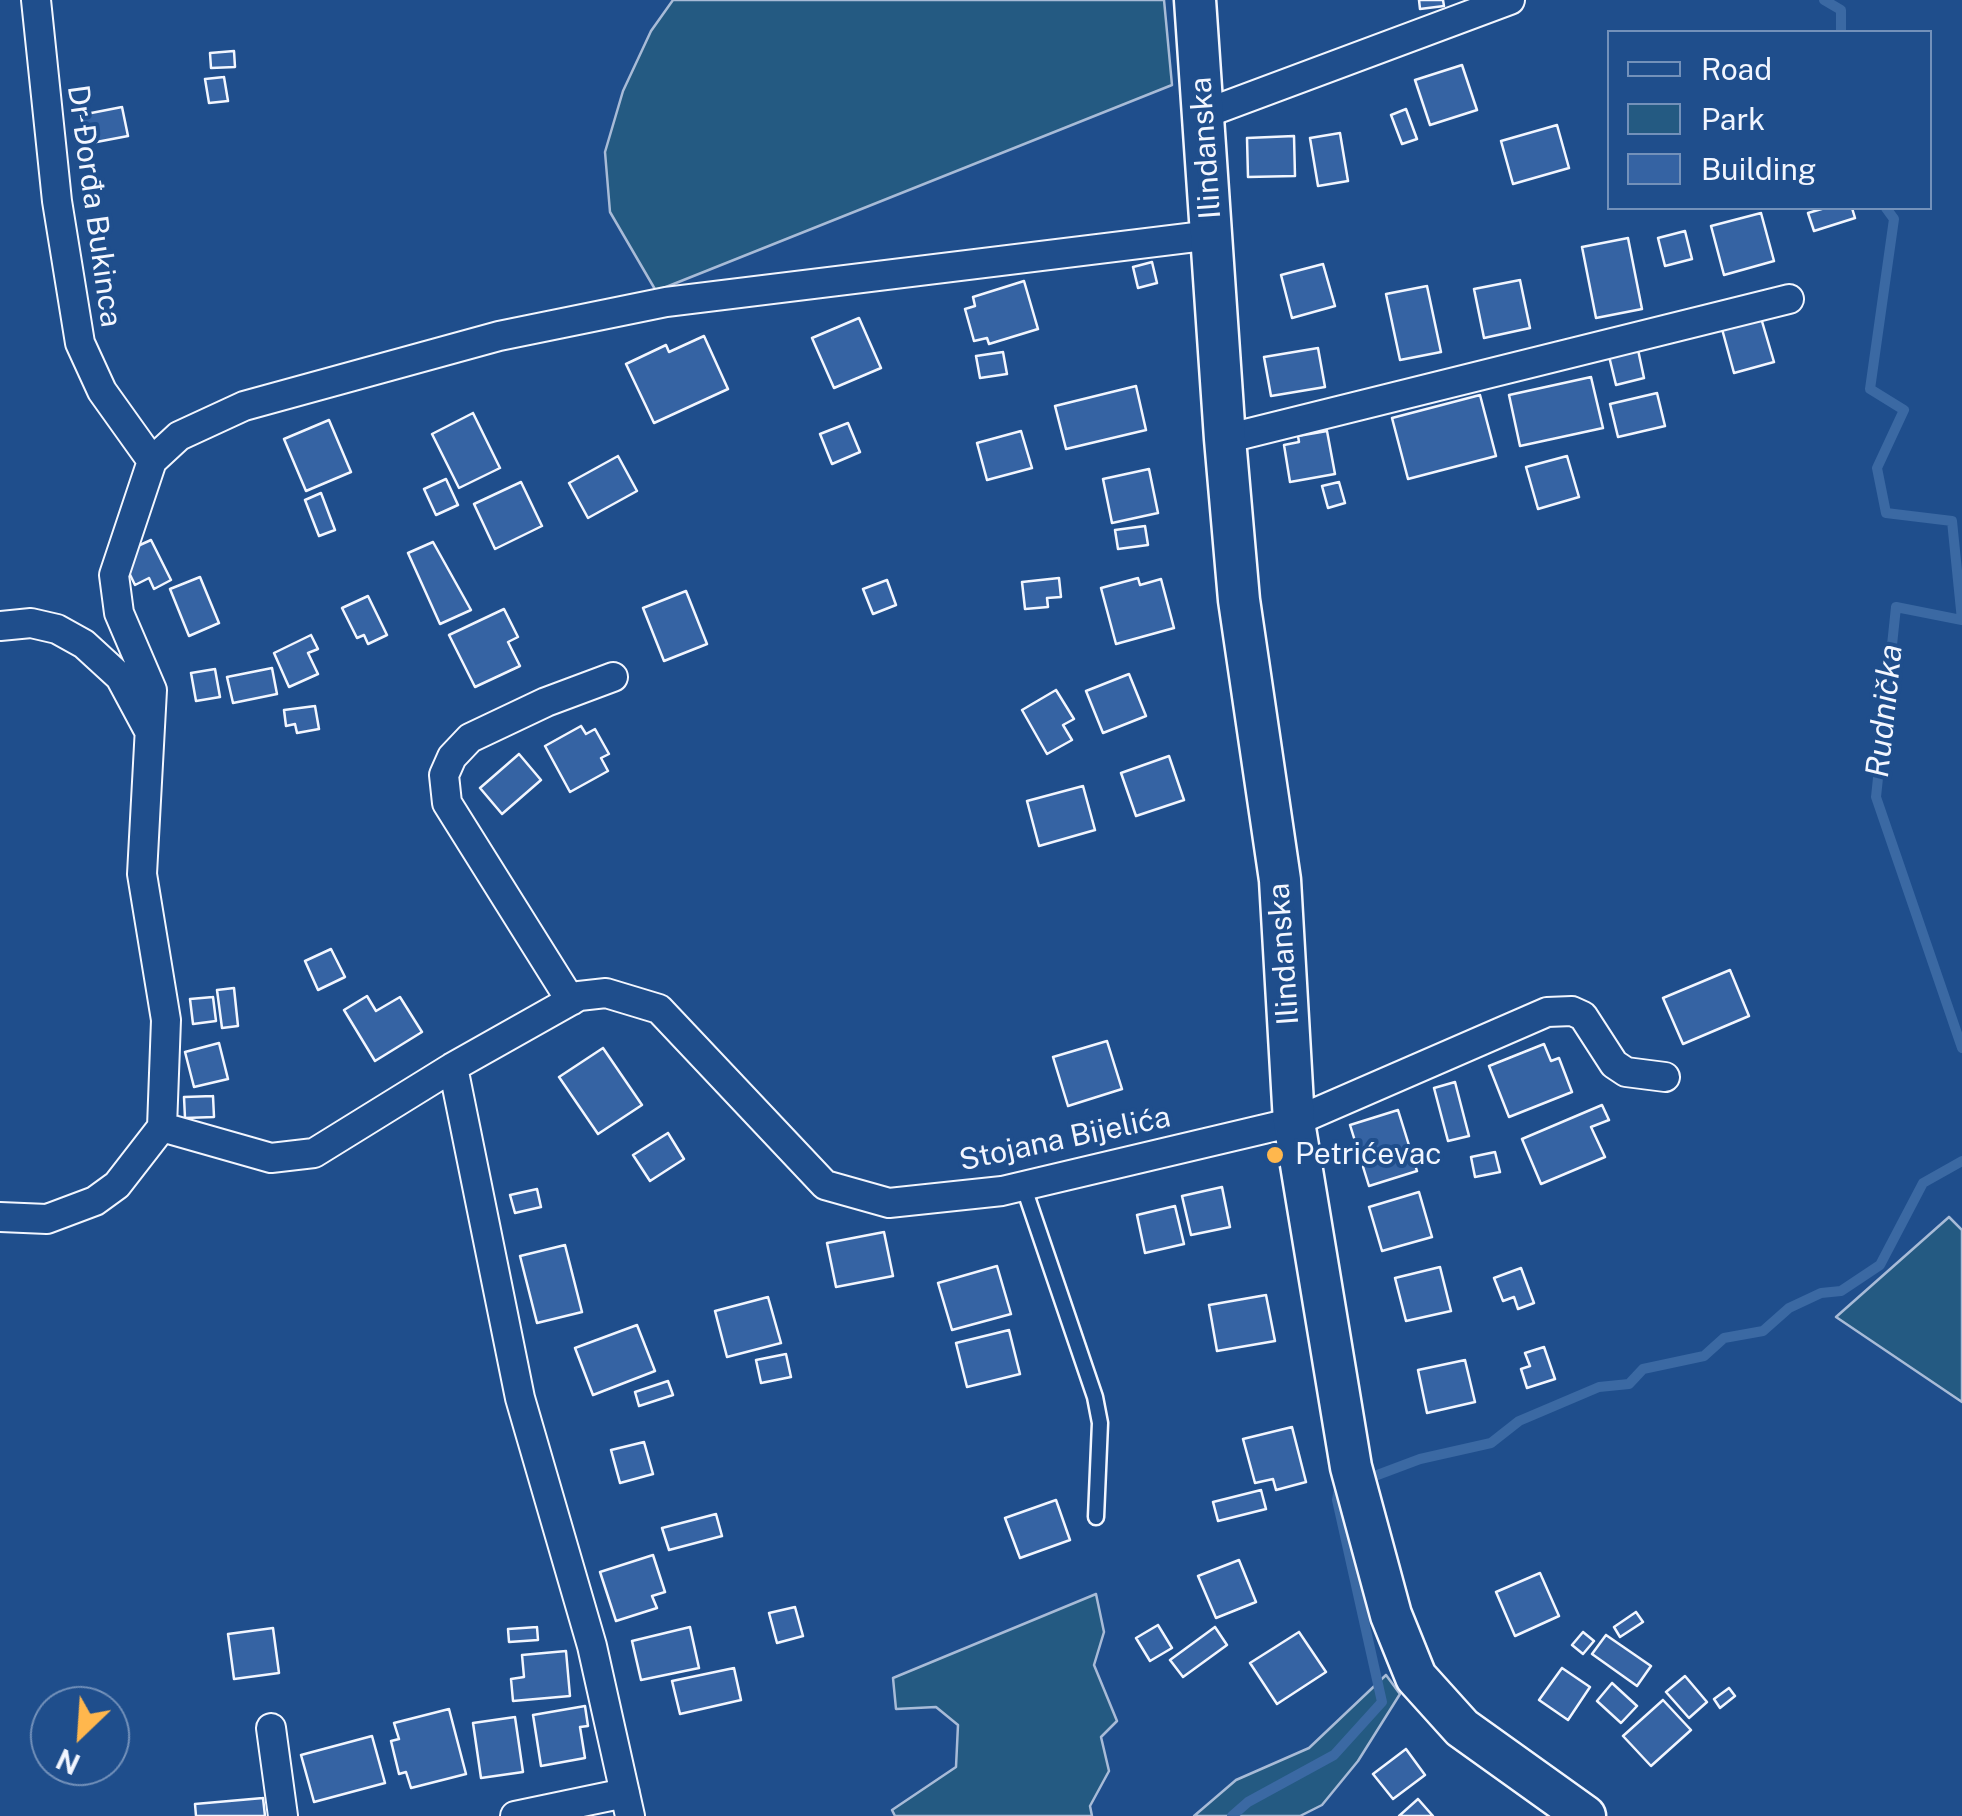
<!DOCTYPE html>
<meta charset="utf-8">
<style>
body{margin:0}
#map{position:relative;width:1962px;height:1816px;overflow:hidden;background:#1f4e8c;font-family:"Public Sans",sans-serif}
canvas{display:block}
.legend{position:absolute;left:1607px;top:30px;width:325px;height:180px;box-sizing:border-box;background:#1f4e8c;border:2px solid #7391ba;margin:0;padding:12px 18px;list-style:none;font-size:30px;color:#f2f6ff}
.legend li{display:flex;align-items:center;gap:20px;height:50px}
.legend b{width:50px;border:2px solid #7391ba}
.north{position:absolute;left:30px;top:1686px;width:100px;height:100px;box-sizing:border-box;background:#1f4e8c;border:2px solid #7391ba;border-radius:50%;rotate:205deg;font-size:28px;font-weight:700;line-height:40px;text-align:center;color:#f2f6ff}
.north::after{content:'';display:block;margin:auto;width:35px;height:45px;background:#ffb74d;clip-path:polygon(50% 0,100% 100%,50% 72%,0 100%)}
</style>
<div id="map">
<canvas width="1962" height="1816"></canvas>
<ul class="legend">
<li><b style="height:12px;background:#1f4e8c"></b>Road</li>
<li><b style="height:28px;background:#245a82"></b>Park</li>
<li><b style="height:28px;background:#3563a3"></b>Building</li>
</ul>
<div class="north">N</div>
</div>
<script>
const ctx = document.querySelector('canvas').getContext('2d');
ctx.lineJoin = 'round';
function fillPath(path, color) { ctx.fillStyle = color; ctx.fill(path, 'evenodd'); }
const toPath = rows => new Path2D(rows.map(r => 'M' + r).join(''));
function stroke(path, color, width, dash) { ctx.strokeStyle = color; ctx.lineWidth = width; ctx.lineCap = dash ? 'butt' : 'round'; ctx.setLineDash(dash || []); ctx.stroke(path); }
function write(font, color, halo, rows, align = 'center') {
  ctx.font = font + ' "Public Sans",sans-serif'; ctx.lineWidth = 8; ctx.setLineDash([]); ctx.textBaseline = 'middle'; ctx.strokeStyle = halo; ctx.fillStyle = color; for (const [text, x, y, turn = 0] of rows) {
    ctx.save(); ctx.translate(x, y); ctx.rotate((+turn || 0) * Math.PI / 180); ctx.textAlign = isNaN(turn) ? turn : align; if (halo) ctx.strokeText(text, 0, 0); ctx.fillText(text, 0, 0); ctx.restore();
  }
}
const green = toPath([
 [673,0,1164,0,1172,85,656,291,610,212,605,152,623,91,651,31,673,0],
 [1949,1217,1962,1230,1962,1402,1836,1317,1949,1217],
 [1096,1594,1104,1632,1094,1665,1117,1721,1101,1737,1109,1771,1090,1806,1092,1816,895,1816,892,1810,956,1767,958,1725,936,1707,896,1709,893,1678,1096,1594],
 [1386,1675,1400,1694,1358,1761,1322,1805,1300,1816,1194,1816,1236,1780,1309,1748,1386,1675]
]);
const stream = toPath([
 [1824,0,1841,10,1841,32],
 [1886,208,1894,219,1870,389,1904,410,1877,468,1886,513,1952,521,1962,620],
 [1962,620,1896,607,1876,797,1962,1048],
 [1364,1480,1420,1459,1491,1443,1519,1421,1599,1387,1629,1384,1643,1369,1704,1356,1724,1338,1763,1331,1789,1308,1821,1293,1841,1291,1880,1265,1923,1183,1962,1161],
 [1232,1816,1248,1802,1334,1755,1382,1702,1337,1500,1339,1489,1343,1487]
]);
const building = toPath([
 [1419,0,1443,0,1444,6,1420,9,1419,0],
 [234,51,235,67,211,68,210,53,234,51],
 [1462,65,1477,110,1430,125,1415,80,1462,65],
 [224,77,228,101,209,103,205,79,224,77],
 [122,107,128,136,86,144,81,115,122,107],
 [1406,109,1417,139,1402,144,1391,115,1406,109],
 [1557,125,1569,168,1513,184,1501,141,1557,125],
 [1340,133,1348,181,1318,186,1310,138,1340,133],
 [1294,136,1295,176,1248,177,1247,138,1294,136],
 [1825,208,1852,208,1855,218,1814,231,1808,213,1825,208],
 [1761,213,1774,261,1724,275,1711,226,1761,213],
 [1685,231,1692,259,1665,266,1658,238,1685,231],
 [1628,238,1642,309,1596,318,1582,247,1628,238],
 [1152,262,1157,283,1138,288,1133,267,1152,262],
 [1323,264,1335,306,1292,318,1281,275,1323,264],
 [1520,280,1530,328,1484,338,1474,289,1520,280],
 [1024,281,1038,329,989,344,987,338,974,341,965,309,975,306,973,297,1024,281],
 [1427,286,1441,352,1400,360,1386,294,1427,286],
 [859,318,881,368,834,388,812,338,859,318],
 [1761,318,1774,362,1734,373,1722,329,1761,318],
 [704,336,728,389,654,423,626,364,666,345,669,352,704,336],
 [1637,345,1644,378,1616,385,1608,352,1637,345],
 [1318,348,1325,387,1271,396,1264,357,1318,348],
 [1003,352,1007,374,980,378,976,356,1003,352],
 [1591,377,1603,428,1520,446,1509,395,1591,377],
 [1136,386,1146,430,1066,449,1055,406,1136,386],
 [1657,393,1665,426,1618,437,1610,404,1657,393],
 [1480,395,1496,456,1408,479,1392,418,1480,395],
 [473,413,500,468,459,488,432,434,473,413],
 [329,420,351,472,306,491,284,439,329,420],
 [848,423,860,452,832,464,820,434,848,423],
 [1021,431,1032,468,987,480,977,443,1021,431],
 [1327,431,1335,474,1290,482,1284,445,1299,442,1298,436,1327,431],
 [618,456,637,491,588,518,569,483,618,456],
 [1567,456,1579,497,1538,509,1526,467,1567,456],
 [1149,469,1158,513,1112,523,1103,479,1149,469],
 [446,479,458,505,436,515,424,489,446,479],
 [521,482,542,526,495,549,474,504,521,482],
 [1339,482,1345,503,1328,508,1322,486,1339,482],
 [321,493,335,530,319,536,305,500,321,493],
 [1145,526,1148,545,1118,549,1115,530,1145,526],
 [151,540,171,580,154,589,149,578,135,585,120,554,151,540],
 [433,542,471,610,440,624,408,553,433,542],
 [200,577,219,623,189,636,170,589,200,577],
 [1059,578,1061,597,1047,598,1048,607,1025,609,1022,582,1059,578],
 [1138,578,1140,585,1161,579,1174,628,1116,644,1101,588,1138,578],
 [887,580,896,605,873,614,863,589,887,580],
 [686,591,707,644,664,661,643,608,686,591],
 [368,596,387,635,368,644,364,635,357,638,342,608,368,596],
 [504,609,518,637,508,642,520,666,475,687,449,635,504,609],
 [311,635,318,649,308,653,318,674,289,687,274,653,311,635],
 [272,668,277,694,233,703,227,677,272,668],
 [215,669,220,697,196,701,191,673,215,669],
 [1129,674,1146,716,1103,733,1086,691,1129,674],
 [1056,690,1074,719,1063,725,1072,740,1047,754,1022,710,1056,690],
 [315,706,319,729,297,733,295,724,286,726,284,710,315,706],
 [581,726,586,734,595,729,609,754,601,758,608,771,570,792,545,746,581,726],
 [519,754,541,780,502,814,480,788,519,754],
 [1169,756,1184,800,1136,816,1121,773,1169,756],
 [1083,786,1095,830,1039,846,1027,801,1083,786],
 [331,949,345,977,318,990,305,961,331,949],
 [1730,970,1749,1016,1683,1044,1663,998,1730,970],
 [234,988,238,1026,222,1028,217,990,234,988],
 [367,996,376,1011,400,997,422,1032,375,1061,344,1010,367,996],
 [213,997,216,1021,193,1024,190,999,213,997],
 [1107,1041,1122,1089,1068,1106,1053,1057,1107,1041],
 [219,1043,228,1079,194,1087,185,1052,219,1043],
 [1544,1044,1551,1061,1559,1058,1572,1092,1509,1117,1489,1066,1544,1044],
 [603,1048,642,1105,598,1134,559,1077,603,1048],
 [1455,1082,1469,1136,1448,1141,1434,1088,1455,1082],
 [213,1096,214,1117,185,1118,184,1097,213,1096],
 [1602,1105,1609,1120,1591,1127,1605,1157,1541,1184,1522,1139,1602,1105],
 [1398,1110,1417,1171,1369,1186,1350,1125,1398,1110],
 [668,1133,684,1159,650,1181,633,1155,668,1133],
 [1495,1152,1500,1172,1475,1177,1471,1157,1495,1152],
 [1222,1187,1230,1227,1191,1235,1182,1196,1222,1187],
 [537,1189,541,1207,515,1213,510,1195,537,1189],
 [1419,1192,1432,1237,1382,1251,1369,1207,1419,1192],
 [1175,1206,1184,1244,1145,1253,1137,1215,1175,1206],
 [884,1232,893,1276,836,1287,827,1243,884,1232],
 [565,1245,582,1312,537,1323,520,1256,565,1245],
 [997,1266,1011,1314,952,1330,938,1283,997,1266],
 [1440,1267,1451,1311,1406,1321,1395,1278,1440,1267],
 [1521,1268,1534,1303,1518,1309,1514,1297,1503,1301,1494,1278,1521,1268],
 [1266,1295,1275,1341,1217,1351,1209,1305,1266,1295],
 [768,1297,781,1343,727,1357,715,1311,768,1297],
 [637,1325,655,1371,593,1395,575,1348,637,1325],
 [1009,1330,1020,1374,967,1387,956,1343,1009,1330],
 [1544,1347,1555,1379,1527,1388,1521,1369,1530,1366,1525,1353,1544,1347],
 [786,1354,791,1377,761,1383,756,1360,786,1354],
 [1465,1360,1475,1402,1427,1413,1418,1370,1465,1360],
 [668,1381,673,1395,639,1406,635,1392,668,1381],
 [1292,1427,1306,1482,1276,1490,1273,1479,1255,1483,1243,1439,1292,1427],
 [644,1442,653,1474,620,1483,611,1450,644,1442],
 [1261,1490,1266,1509,1218,1521,1213,1502,1261,1490],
 [1056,1500,1070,1540,1020,1558,1005,1518,1056,1500],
 [716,1514,722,1536,669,1550,662,1528,716,1514],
 [653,1555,665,1592,652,1596,657,1608,616,1621,600,1572,653,1555],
 [1239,1560,1256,1602,1216,1618,1198,1576,1239,1560],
 [1540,1573,1559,1616,1515,1636,1496,1592,1540,1573],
 [795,1607,803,1636,777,1643,769,1613,795,1607],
 [1636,1612,1643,1622,1620,1637,1614,1627,1636,1612],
 [1158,1625,1172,1648,1150,1661,1136,1638,1158,1625],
 [537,1627,538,1640,509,1642,508,1629,537,1627],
 [690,1627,699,1668,641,1680,632,1641,690,1627],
 [1215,1627,1227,1645,1183,1677,1170,1660,1215,1627],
 [273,1628,279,1673,234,1679,228,1634,273,1628],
 [1299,1632,1326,1672,1277,1704,1250,1663,1299,1632],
 [1583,1632,1594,1641,1583,1654,1572,1645,1583,1632],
 [1606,1635,1651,1666,1637,1686,1592,1654,1606,1635],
 [566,1651,570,1696,513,1701,511,1679,524,1677,522,1655,566,1651],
 [734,1668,741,1700,680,1714,672,1681,734,1668],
 [1562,1668,1590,1687,1568,1720,1539,1700,1562,1668],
 [1685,1676,1707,1702,1689,1718,1666,1692,1685,1676],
 [1612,1683,1637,1706,1621,1723,1597,1701,1612,1683],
 [1729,1688,1735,1696,1720,1708,1714,1699,1729,1688],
 [1663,1700,1691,1730,1651,1766,1623,1736,1663,1700],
 [585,1706,588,1726,580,1727,585,1758,541,1766,533,1715,585,1706],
 [449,1709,466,1774,411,1788,406,1772,399,1774,391,1741,399,1739,394,1723,449,1709],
 [515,1717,523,1772,481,1778,473,1723,515,1717],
 [372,1736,385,1783,314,1802,301,1755,372,1736],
 [1406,1749,1425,1775,1393,1799,1373,1774,1406,1749],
 [263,1798,265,1816,196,1816,195,1804,263,1798],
 [1418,1799,1433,1816,1399,1816,1418,1799]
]);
const lane = toPath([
 [1023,1185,1095,1397,1100,1423,1096,1517]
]);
const street = toPath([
 [36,0,57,201,80,343,102,391,152,461],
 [1204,114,1510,0],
 [1225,439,1789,299],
 [0,626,31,623,57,629,84,644,120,677,149,731],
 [571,1001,447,803,444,775,452,757,470,738,546,702,613,677],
 [453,1067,520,1398,592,1646,630,1816],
 [162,1127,271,1158,314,1153,453,1067,579,996,606,993,659,1009,825,1185,889,1203,1002,1191,1294,1122,1547,1012,1572,1011,1583,1016,1614,1064,1626,1072,1665,1077],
 [0,1217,47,1219,95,1201,117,1185,162,1127,166,1020,142,874,152,690,119,613,114,575,152,461,179,436,244,406,499,336,666,302,1212,235],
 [271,1728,283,1816],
 [515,1816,625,1793]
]);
const secondary = toPath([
 [1195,0,1225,439,1239,600,1280,880,1294,1122,1351,1467,1391,1615,1416,1677,1462,1728,1585,1816]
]);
const markers = [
 [1275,1155,10,"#ffb74d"]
];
const streetNames = [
 ["Ilindanska",1206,148,-94],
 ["Dr Đorđa Bukinca",94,206,82],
 ["Ilindanska",1284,954,-94],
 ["Stojana Bijelića",1065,1139,-12]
];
const poiNames = [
 ["Petrićevac",1295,1155]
];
const waterNames = [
 ["Rudnička",1885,711,-84]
];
fillPath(green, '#245a82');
stroke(green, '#a8bbd7', 2.5);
stroke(stream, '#3b69a3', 10);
fillPath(building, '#3563a3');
stroke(building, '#f2f6ff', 2.5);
stroke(lane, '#f2f6ff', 19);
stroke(street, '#f2f6ff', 32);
stroke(secondary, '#f2f6ff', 45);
stroke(lane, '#1f4e8c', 14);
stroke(street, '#1f4e8c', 28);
stroke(secondary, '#1f4e8c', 40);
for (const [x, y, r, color] of markers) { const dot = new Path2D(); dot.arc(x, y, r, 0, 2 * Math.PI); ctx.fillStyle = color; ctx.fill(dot); stroke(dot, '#1f4e8c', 4); }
write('30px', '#f2f6ff', '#1f4e8c', streetNames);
write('30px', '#f2f6ff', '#1f4e8c', poiNames, 'left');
write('italic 32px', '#f2f6ff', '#1f4e8c', waterNames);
</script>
